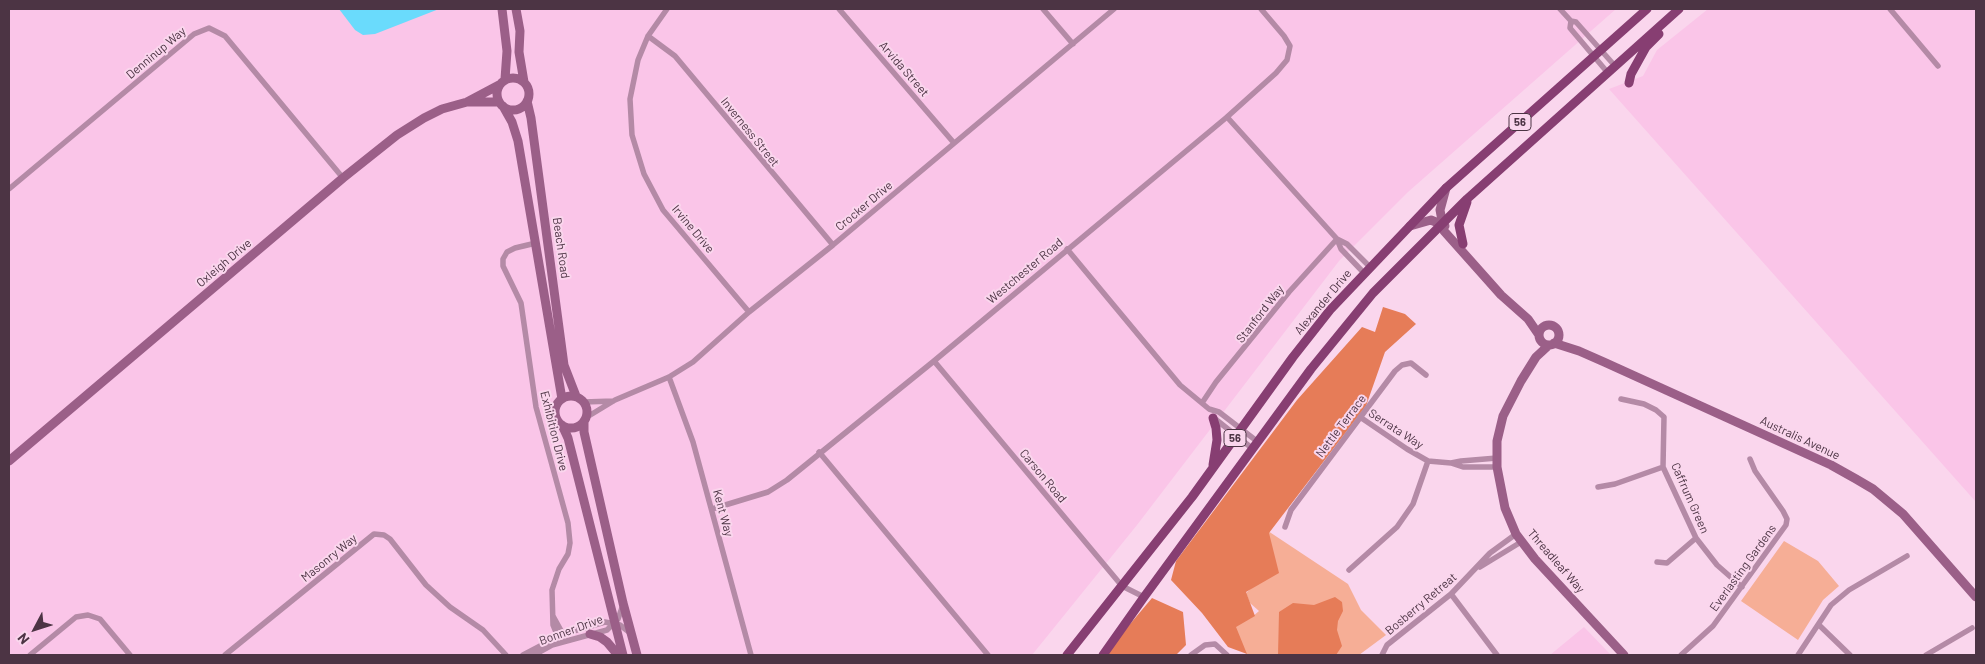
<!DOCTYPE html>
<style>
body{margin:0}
#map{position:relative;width:1985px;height:664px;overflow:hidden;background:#fad6ed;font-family:Barlow,sans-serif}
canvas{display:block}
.frame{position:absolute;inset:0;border:10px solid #4c3444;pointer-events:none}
.north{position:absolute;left:10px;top:604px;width:50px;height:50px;-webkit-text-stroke:4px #fad6ed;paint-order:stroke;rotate:230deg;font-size:14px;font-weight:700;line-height:20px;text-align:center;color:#4c3444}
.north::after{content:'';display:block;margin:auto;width:18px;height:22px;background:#4c3444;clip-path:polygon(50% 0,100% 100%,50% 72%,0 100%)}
</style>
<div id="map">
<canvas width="1985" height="664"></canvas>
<div class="frame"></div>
<div class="north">N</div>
</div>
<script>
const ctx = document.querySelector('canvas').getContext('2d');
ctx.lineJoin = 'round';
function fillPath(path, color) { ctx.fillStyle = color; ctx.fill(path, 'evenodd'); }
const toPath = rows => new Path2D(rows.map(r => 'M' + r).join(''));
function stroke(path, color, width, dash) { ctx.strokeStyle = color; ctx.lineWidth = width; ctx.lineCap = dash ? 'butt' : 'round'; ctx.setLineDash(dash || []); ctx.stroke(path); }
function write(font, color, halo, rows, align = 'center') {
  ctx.font = font + ' Barlow,sans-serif'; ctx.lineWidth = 4; ctx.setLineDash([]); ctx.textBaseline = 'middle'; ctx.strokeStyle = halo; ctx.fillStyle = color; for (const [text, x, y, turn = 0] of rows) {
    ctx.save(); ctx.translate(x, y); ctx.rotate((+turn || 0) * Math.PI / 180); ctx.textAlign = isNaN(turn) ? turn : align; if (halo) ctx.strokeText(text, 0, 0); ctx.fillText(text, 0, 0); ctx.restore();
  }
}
const built = toPath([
 [9,9,1616,9,1408,192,1339,261,1137,525,1032,655,9,655],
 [1708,9,1976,9,1976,502,1609,89,1643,76,1657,50],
 [1584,627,1611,655,1550,655]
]);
const green = toPath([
 [1268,531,1348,584,1361,610,1386,635,1359,655,1248,655,1219,631,1251,618,1259,611,1250,603,1246,593,1255,585],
 [1784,541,1818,561,1839,586,1823,600,1798,640,1741,601]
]);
const forest = toPath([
 [1383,307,1405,314,1416,324,1385,352,1366,406,1269,533,1279,573,1246,592,1255,616,1236,627,1247,654,1228,647,1202,613,1171,580,1176,561,1297,400,1362,327,1375,332],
 [1335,597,1342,602,1343,611,1338,621,1337,630,1342,646,1336,655,1278,655,1279,612,1293,603,1314,605],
 [1152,598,1183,612,1186,645,1176,655,1104,655]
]);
const water = toPath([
 [339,9,439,9,375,34,363,35,355,30]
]);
const street = toPath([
 [667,9,648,36,638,60,630,99,632,135,644,174,663,210,749,312],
 [839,9,954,143],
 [1043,9,1073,44],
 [1560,9,1571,21,1576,22,1615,66],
 [1890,9,1938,66],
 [1571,21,1570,28,1608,73],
 [648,36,675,56,833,245],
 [9,189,194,34,209,28,225,36,343,178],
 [1337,239,1341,249,1364,273],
 [1337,239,1347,244,1370,267],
 [536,243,515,248,507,252,503,259,503,266,521,303,536,407,568,523,570,543,568,554,559,569,552,590,553,625,560,642],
 [1067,249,1180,385,1209,409,1219,412,1258,442],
 [934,361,1122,586,1144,597],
 [669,377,693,442,751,655],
 [1621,399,1644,404,1656,410,1664,417,1663,467,1696,538,1717,565,1742,587],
 [584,402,613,401],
 [1202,403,1216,382,1289,292,1337,239,1227,117],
 [587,417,615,400,669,377,693,362,749,312,833,245,1114,9],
 [1360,417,1407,449,1428,461,1451,463,1463,467,1497,467],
 [1214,418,1253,449],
 [819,452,988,655],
 [1451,463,1461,461,1497,458],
 [1598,487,1615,484,1663,467],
 [712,509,768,492,787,480,934,361,1227,117,1276,73,1287,60,1290,46,1284,36,1261,9],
 [1285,527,1291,510,1395,371,1402,365,1411,363,1426,375],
 [1657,562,1667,563,1696,538],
 [1480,567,1521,542],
 [1349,570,1397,527,1413,504,1428,461],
 [1451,594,1497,655],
 [553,616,564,636],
 [1819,625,1850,655],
 [30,655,76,617,88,615,100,619,130,655],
 [225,655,374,534,384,535,390,539,426,585,450,607,483,630,506,655],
 [523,655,563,634,605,622,620,625,629,632],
 [534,655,552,645,607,630,618,619,623,605],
 [1191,655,1205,645,1215,644,1227,655],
 [1382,655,1387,645,1451,594,1490,553,1516,534],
 [1681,655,1713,626,1786,525,1787,519,1783,511,1755,471,1750,459],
 [1798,655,1831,605,1849,590,1907,556],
 [1926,655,1972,628]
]);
const secondary = toPath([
 [502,9,507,51,505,79],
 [516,9,520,31,519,52,524,82],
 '497 94a16 16 0 1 1 32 0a16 16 0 1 1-32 0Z',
 [527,101,531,118,564,365,576,396],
 [467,102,499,102],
 [503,106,512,122,518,141,562,399],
 [1446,188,1440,210,1444,231,1501,295,1528,319,1539,335],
 [1410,226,1431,220,1445,226],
 '1539 335a10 10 0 1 1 20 0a10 10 0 1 1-20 0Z',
 [1554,343,1579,351,1604,362,1831,465,1856,479,1873,489,1903,514,1976,597],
 [1549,345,1536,357,1521,381,1503,416,1497,441,1497,467,1505,508,1516,534,1535,559,1624,655],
 '555 412a16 16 0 1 1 32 0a16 16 0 1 1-32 0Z',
 [584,421,584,432,623,603,637,655],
 [562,425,568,438,623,655],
 [9,461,343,178,397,135,424,118,442,109,467,102,499,85],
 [590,634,600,637,607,642,618,655]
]);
const primary = toPath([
 [1629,83,1631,74,1646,47,1659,34],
 [1463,244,1459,225,1467,202],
 [1213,418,1216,428,1217,440,1213,465],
 [1067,655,1192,497,1293,357,1330,310,1446,188,1647,9],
 [1103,655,1144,597,1311,369,1373,293,1467,199,1679,9]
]);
const shields = [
 [1520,122,22],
 [1235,438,22]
];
const shieldNames = [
 ["56",1520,122],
 ["56",1235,438]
];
const streetNames = [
 ["Denninup Way",156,53,-40],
 ["Arvida Street",904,69,49],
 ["Inverness Street",750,132,51],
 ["Crocker Drive",864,206,-40],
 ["Irvine Drive",693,229,50],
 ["Beach Road",561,248,82],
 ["Oxleigh Drive",224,263,-40],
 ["Westchester Road",1025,271,-40],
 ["Alexander Drive",1323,302,-50],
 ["Stanford Way",1260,314,-52],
 ["Nettle Terrace",1341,426,-53],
 ["Serrata Way",1396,429,33],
 ["Exhibition Drive",554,431,76],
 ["Australis Avenue",1800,438,25],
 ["Carson Road",1043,476,50],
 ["Caffrum Green",1690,498,66],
 ["Kent Way",723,513,75],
 ["Masonry Way",329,558,-39],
 ["Threadleaf Way",1556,561,49],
 ["Everlasting Gardens",1743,568,-54],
 ["Bosberry Retreat",1421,604,-40],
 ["Bonner Drive",571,630,-20]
];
fillPath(built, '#fac5e8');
fillPath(green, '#f6ae96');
fillPath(forest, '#e67c58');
fillPath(water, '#6adbfc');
stroke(street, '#b48aa6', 5.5);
stroke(secondary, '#9b5f88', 9);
stroke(primary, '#873e72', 9);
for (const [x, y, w] of shields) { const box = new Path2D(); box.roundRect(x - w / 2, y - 8.5, w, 17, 4); ctx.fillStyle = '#fad6ed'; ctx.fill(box); stroke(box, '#4c3444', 1); }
write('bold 11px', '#4c3444', null, shieldNames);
write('12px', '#4c3444', '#fad6ed', streetNames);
</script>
